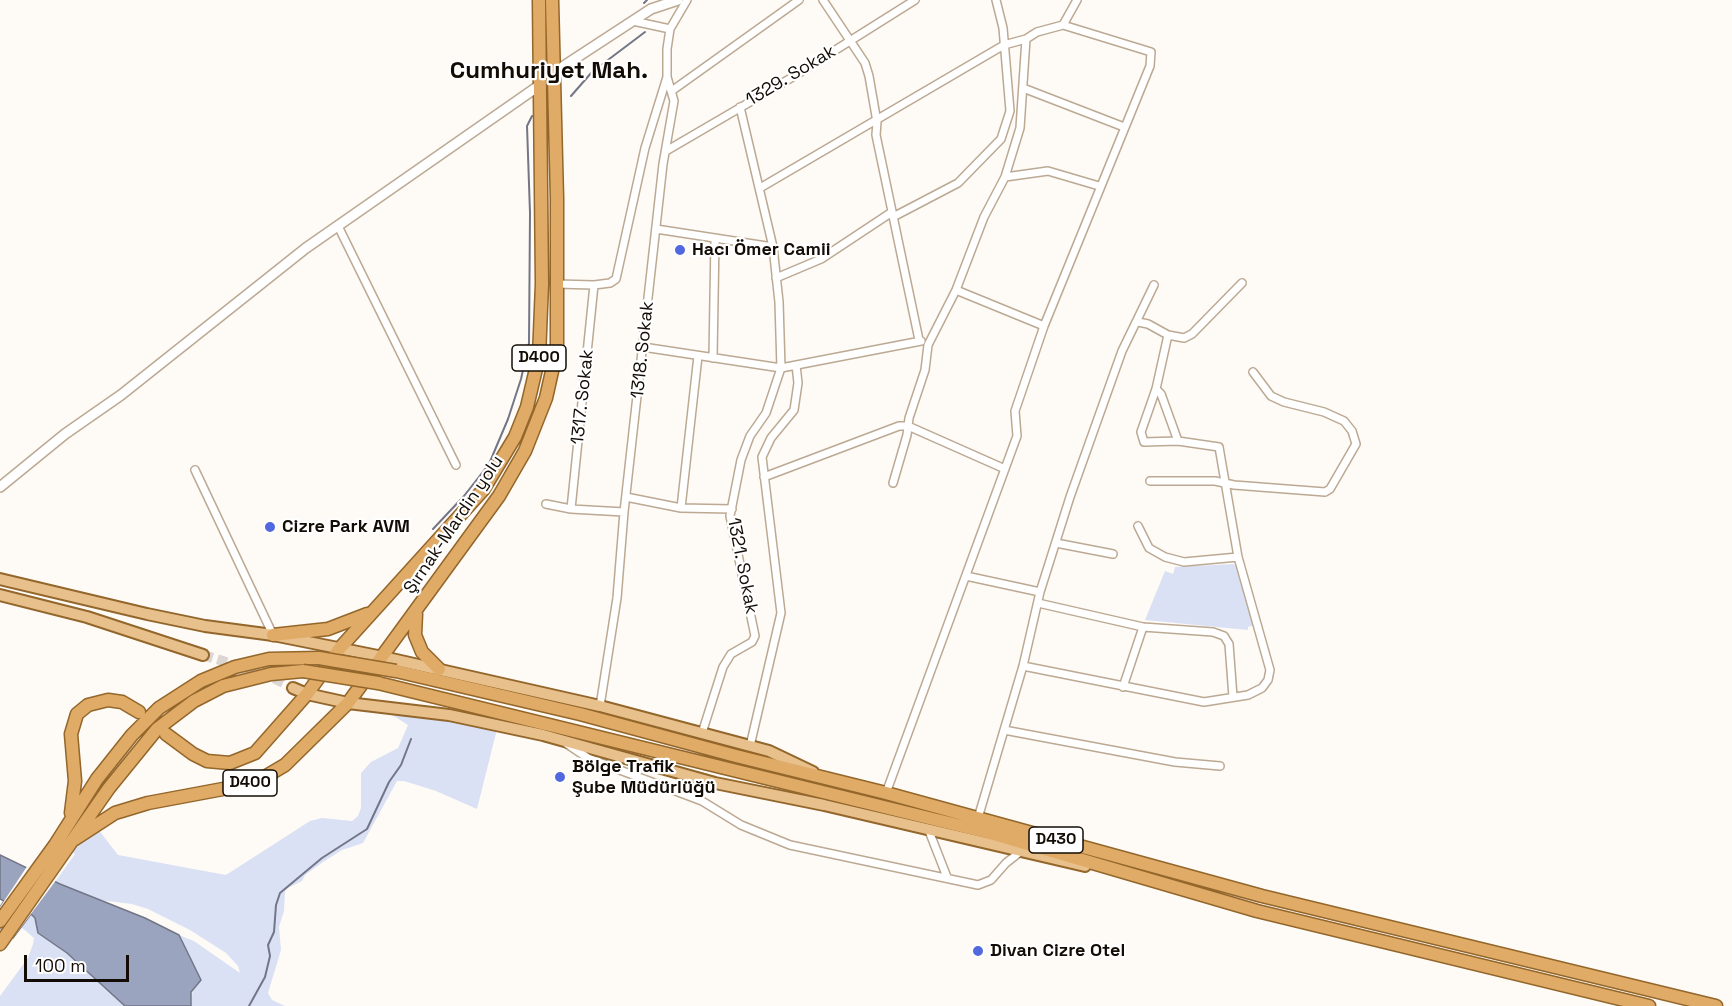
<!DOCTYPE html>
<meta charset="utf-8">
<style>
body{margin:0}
#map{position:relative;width:1732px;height:1006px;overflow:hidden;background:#fefaf5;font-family:"Space Grotesk",sans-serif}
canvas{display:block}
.scale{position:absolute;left:24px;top:955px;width:105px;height:27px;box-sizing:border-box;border:3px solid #120c05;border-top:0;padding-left:8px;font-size:18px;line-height:21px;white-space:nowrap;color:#120c05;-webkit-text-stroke:4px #fff;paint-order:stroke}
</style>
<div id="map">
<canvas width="1732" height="1006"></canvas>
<div class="scale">100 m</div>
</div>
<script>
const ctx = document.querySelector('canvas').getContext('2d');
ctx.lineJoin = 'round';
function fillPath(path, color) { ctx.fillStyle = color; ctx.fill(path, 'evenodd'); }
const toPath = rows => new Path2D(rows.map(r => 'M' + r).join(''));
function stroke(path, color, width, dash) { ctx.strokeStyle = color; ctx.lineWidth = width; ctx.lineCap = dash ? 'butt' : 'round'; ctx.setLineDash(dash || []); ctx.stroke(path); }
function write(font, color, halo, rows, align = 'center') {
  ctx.font = font + ' "Space Grotesk",sans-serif'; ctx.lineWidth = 4.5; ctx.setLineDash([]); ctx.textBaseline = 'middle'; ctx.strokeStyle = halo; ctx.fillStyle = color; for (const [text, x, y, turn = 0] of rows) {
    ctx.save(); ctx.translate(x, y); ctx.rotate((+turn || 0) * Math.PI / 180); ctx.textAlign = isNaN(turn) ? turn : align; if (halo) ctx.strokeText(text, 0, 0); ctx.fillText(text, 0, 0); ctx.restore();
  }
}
const green = toPath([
 [1234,564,1238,569,1255,625,1248,627,1248,630,1145,620,1165,571,1173,574,1175,567],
 [380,707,498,725,477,809,436,791,404,781,397,781,363,843,342,850,323,862,305,875,302,881,288,888,285,891,284,911,279,927,281,950,268,993,272,1000,285,1006,191,1006,195,969,179,935,194,941,240,973,238,966,226,953,190,930,148,909,132,904,99,900,55,882,75,854,68,849,94,824,118,855,226,875,310,821,322,818,352,821,358,816,361,808,361,773,371,762,398,748,408,725],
 [31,914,35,918,38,933,67,953,125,1006,0,1006,0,996,28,958,33,944,34,938,21,927]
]);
const water = toPath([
 [0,855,60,884,145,918,179,935,201,980,191,992,191,1006,125,1006,67,953,38,933,35,918,31,914,13,938,0,928,0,907,4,901,0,899,0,855]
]);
const pier = toPath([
 [28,865,57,879,13,938,0,928,0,907]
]);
const stream = toPath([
 [644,3,647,0],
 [571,96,592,72,645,32],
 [433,529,464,496,489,464,508,419,521,379,529,343,530,213,527,126,532,116],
 [249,1006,265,977,270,956,268,945,274,932,276,905,280,893,322,858,367,829,389,782,401,765,411,739]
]);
const primaryTunnel = toPath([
 [203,655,266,674,293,688]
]);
const minor = toPath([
 [823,0,865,63,869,76,877,122,876,135,919,340],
 [633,21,670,29],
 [1063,25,1077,0],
 [1023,88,1124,127],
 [673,90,799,0],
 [666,151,791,78,915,0],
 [1005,177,1048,171,1099,186],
 [760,188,1004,45,1026,39,1037,32,1063,25,1151,52,1150,66,1044,326,1015,411,1017,436,886,793],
 [893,217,958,183,1001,139,1010,111,1003,28,996,0],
 [338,226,456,465],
 [656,229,773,247],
 [776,278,821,259,892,212],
 [557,284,594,285,610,283,616,279,645,148,667,77],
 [956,290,1044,326],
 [1138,322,1148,324,1168,335,1184,338,1192,334,1242,283],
 [643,347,781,368,921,341],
 [713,358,715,239],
 [1156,389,1161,394,1178,441],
 [195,470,273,635],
 [764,477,899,426,908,426,1005,469],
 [1150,481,1215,481,1234,485,1325,492,1330,489,1356,444,1352,431,1344,421,1324,412,1284,402,1271,396,1253,372],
 [893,483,907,435,909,418,925,370,928,345,956,290,984,217,1005,177,1020,128,1026,39],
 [626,497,681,508,732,509],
 [546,504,571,509,624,512],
 [681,508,698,356],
 [571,509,594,285],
 [1138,526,1149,548,1165,557,1184,562,1238,557],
 [1056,543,1113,554],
 [966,576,1040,592],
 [1038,603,1143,627,1213,632,1224,636,1229,644,1233,697],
 [1023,666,1204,702,1248,695,1262,688,1268,680,1270,670,1238,557,1219,447,1178,441,1144,442,1141,432,1156,389,1168,335],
 [1123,687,1143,627],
 [600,706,617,598,624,512,663,164,674,101,667,77,667,49,670,29,687,0],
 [1004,730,1175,762,1220,766],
 [702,733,723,667,731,654,752,642,755,636,730,516,741,460,750,436,766,413,781,368,779,302,773,247,740,107],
 [567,744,588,758,702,801,741,825,790,845,978,885,991,880,1006,863,1020,852],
 [750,746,781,613,762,457,771,438,794,410,798,383,796,365],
 [978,818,1023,666,1040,592,1070,497,1122,351,1154,285],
 [929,831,947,877]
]);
const tertiary = toPath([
 [553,73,651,9,678,0],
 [0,487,65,434,121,395,306,248,540,85]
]);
const primary = toPath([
 [0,579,147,614,205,626,273,635,383,657,600,706,769,751,813,772],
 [0,595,87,617,203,655],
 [293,688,307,694,348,703,449,715,543,735,715,783,824,805,1085,866]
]);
const trunk = toPath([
 [416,614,415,635,422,652,439,669],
 [273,635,328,629,367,614],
 [396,671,580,714,736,756,886,793,1262,896,1716,1006],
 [378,683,990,833,1257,911,1649,1006],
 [166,734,193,754,207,761,230,763,255,753,307,694,340,648,483,490,515,437,527,407,539,356,542,284,539,0],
 [71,813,75,781,71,734,77,714,88,705,108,700,122,702,139,712],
 [75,839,115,813,148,803,239,786,263,778,285,765,348,703,499,496,525,451,546,398,557,349,557,198,552,0],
 [0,921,55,845,97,779,132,735,159,708,201,681,235,667,269,659,319,658],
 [0,944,109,788,157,729,194,701,223,686,271,674,303,671]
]);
const trunkBridge = toPath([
 [319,658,396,671],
 [303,671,378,683]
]);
const markers = [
 [680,250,6,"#5268de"],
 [270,527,6,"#5268de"],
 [560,777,6,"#5268de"],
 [978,951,6,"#5268de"]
];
const shields = [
 [539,358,54],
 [250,783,54],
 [1056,840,54]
];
const shieldNames = [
 ["D400",539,358],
 ["D400",250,783],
 ["D430",1056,840]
];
const streetNames = [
 ["1329. Sokak",791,76,-31],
 ["1318. Sokak",643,350,-84],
 ["1317. Sokak",583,397,-84],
 ["Şırnak-Mardin yolu",454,525,-56],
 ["1321. Sokak",742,566,79]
];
const poiNames = [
 ["Hacı Ömer Camii",692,250],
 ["Cizre Park AVM",282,527],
 ["Bölge Trafik",572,767],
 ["Şube Müdürlüğü",572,788],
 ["Divan Cizre Otel",990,951]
];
const districtNames = [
 ["Cumhuriyet Mah.",549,71]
];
fillPath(green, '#dae1f5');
fillPath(water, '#9ba4bf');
stroke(water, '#727687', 1.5);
fillPath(pier, '#fefaf5');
stroke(stream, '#727687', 2);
stroke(primaryTunnel, '#dbd6d1', 10, [10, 5]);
stroke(minor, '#bca993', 10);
stroke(tertiary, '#bca993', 12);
stroke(primary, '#93662b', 14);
stroke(trunk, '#93662b', 15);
stroke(minor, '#fff', 7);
stroke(tertiary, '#fff', 9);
stroke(primary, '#e8c08c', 10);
stroke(trunk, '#e0ab66', 12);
stroke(trunkBridge, '#93662b', 15, []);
stroke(trunkBridge, '#e0ab66', 12);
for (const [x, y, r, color] of markers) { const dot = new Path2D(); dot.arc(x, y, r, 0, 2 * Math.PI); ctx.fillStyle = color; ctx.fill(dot); stroke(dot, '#fff', 2); }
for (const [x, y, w] of shields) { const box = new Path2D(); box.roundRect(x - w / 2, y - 13, w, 26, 4.5); ctx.fillStyle = '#fff'; ctx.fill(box); stroke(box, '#120c05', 1.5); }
write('bold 16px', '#120c05', null, shieldNames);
write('18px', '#120c05', '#fff', streetNames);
write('bold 18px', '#120c05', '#fff', poiNames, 'left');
write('bold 24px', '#120c05', '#fff', districtNames);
</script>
